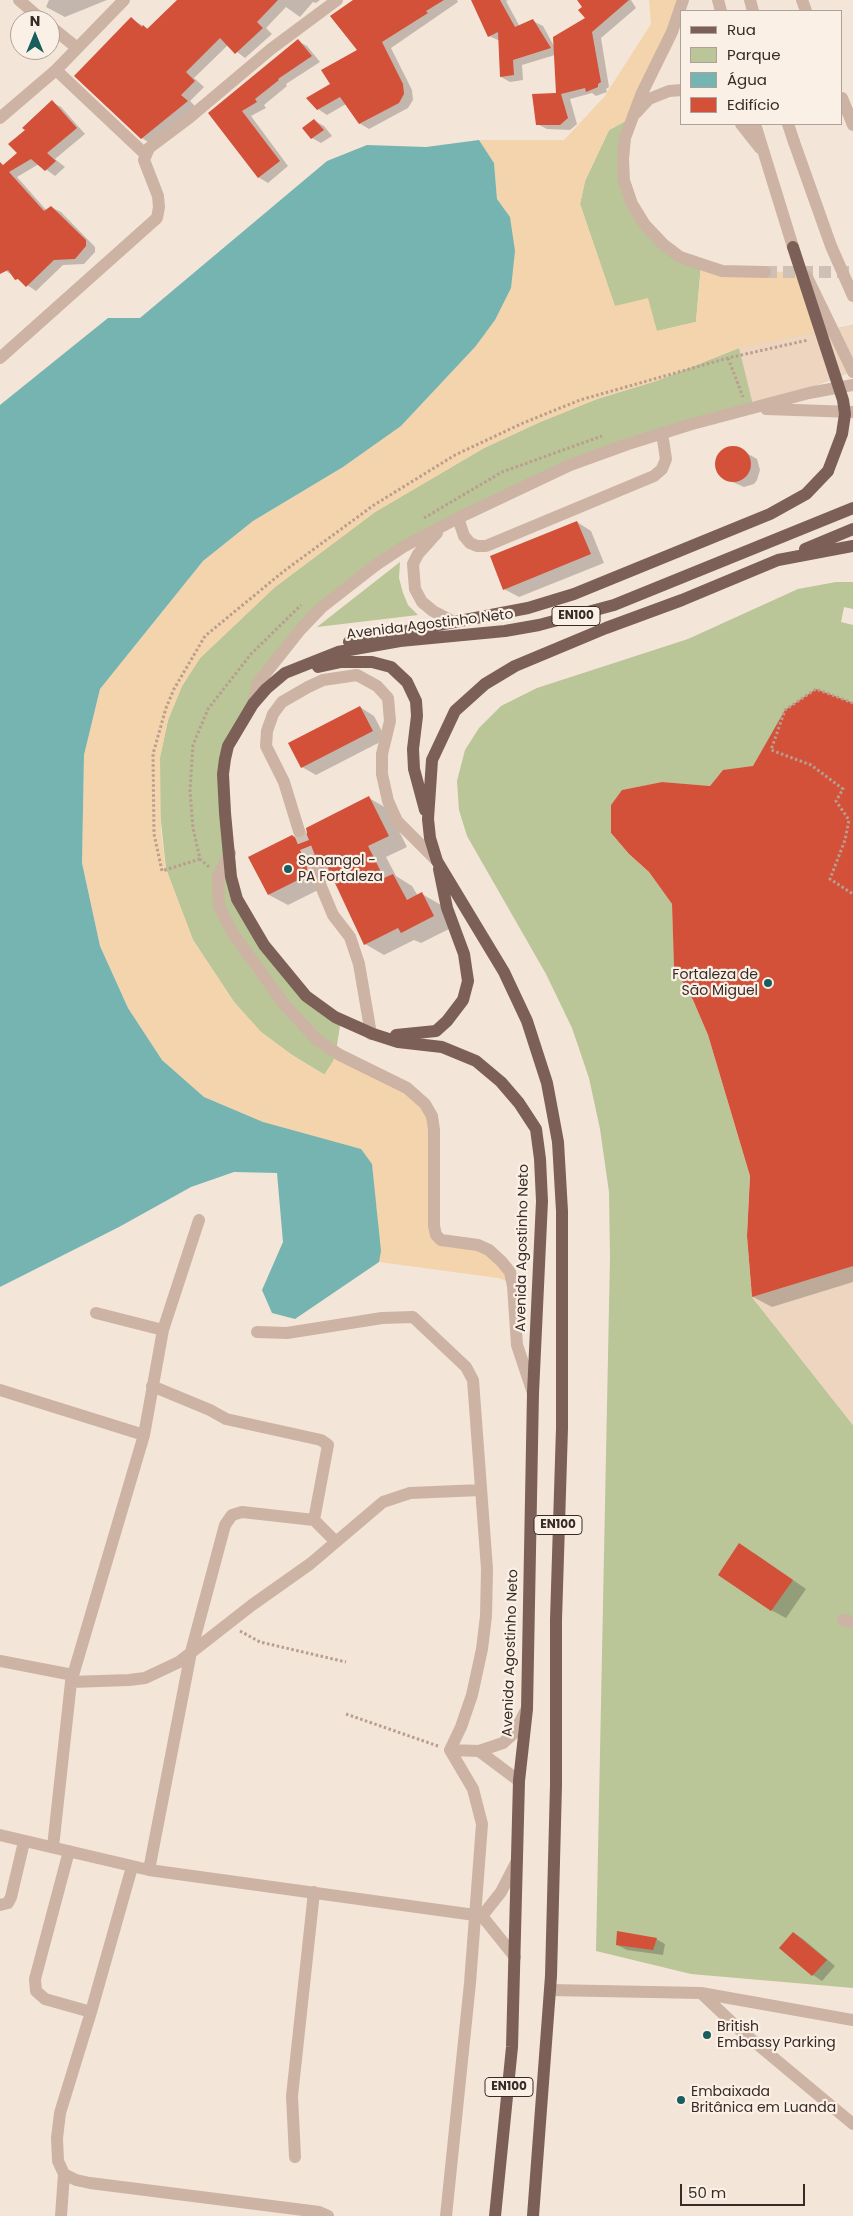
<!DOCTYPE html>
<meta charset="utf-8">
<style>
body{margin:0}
#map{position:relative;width:853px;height:2216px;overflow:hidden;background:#f4e5d9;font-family:Poppins,sans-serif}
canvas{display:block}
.legend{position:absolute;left:680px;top:10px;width:162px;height:115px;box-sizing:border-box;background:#fbf0e6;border:1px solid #ada199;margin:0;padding:6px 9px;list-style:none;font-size:15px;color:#382a26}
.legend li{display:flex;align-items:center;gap:10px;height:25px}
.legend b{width:25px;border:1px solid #ada199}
.north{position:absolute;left:10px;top:10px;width:50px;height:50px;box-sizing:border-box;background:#fbf0e6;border:1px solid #ada199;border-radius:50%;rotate:0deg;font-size:14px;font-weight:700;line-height:20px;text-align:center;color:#382a26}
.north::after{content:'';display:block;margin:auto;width:18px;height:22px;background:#175e5c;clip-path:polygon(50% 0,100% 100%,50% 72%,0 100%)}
.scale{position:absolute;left:680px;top:2184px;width:125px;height:22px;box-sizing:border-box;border:2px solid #382a26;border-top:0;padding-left:6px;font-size:15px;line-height:18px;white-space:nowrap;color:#382a26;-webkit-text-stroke:4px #fbf0e6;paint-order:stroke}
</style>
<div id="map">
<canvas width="853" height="2216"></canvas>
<ul class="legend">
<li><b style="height:6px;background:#7c5f56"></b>Rua</li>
<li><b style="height:14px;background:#bac598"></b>Parque</li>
<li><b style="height:14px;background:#75b4b1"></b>Água</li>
<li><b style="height:14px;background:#d35039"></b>Edifício</li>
</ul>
<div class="north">N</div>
<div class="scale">50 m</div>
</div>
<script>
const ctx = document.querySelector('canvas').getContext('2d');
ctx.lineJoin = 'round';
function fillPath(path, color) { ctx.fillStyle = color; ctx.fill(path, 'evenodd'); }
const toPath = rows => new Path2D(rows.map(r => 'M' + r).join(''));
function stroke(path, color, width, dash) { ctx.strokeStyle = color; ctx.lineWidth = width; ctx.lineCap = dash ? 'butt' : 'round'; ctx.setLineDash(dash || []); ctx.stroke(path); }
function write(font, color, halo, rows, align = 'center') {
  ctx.font = font + ' Poppins,sans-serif'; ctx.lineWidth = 4.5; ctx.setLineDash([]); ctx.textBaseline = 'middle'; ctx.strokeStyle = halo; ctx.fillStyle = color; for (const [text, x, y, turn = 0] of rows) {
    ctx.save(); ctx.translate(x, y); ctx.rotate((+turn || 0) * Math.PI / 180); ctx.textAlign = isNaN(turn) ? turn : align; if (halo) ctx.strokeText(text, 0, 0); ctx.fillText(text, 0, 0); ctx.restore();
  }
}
const green = toPath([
 [633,117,623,159,645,225,701,265,696,322,657,331,615,307,580,204,585,181,609,130],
 [853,325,853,371,754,409,628,444,403,547,300,630,236,730,225,759,237,899,306,996,341,1019,335,1058,325,1075,292,1055,261,1032,234,1002,193,940,166,869,158,794,160,757,168,720,182,686,200,658,275,587,375,512,484,448,540,422,597,399,656,381,739,348],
 [400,562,399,578,403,593,408,605,418,615,317,627],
 [836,582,853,582,853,609,844,607,841,622,853,625,853,703,816,689,785,710,771,750,749,770,710,786,611,805,611,833,629,854,649,872,672,904,693,1000,708,1035,750,1176,747,1236,752,1297,853,1425,853,1988,691,1974,596,1951,610,1257,609,1192,600,1129,589,1078,572,1028,546,974,467,836,459,810,457,781,465,750,479,728,501,706,537,688,688,639,798,589]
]);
const sand = toPath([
 [649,0,683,0,633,117,609,130,585,181,580,204,615,306,648,298,657,331,696,322,701,265,722,271,795,272,828,330,739,348,656,381,597,399,540,422,484,448,375,512,275,587,200,658,182,686,168,720,160,757,161,832,166,869,193,940,234,1002,261,1032,292,1055,324,1075,335,1058,393,1080,432,1116,436,1235,489,1250,513,1283,498,1278,379,1262,377,1207,263,1122,204,1097,162,1060,128,1008,100,946,82,863,84,755,100,689,203,561,253,521,343,467,401,426,475,347,510,217,497,199,494,163,479,140,564,140,604,97,651,24]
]);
const plaza = toPath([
 [853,325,853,371,754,409,739,348],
 [723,770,749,770,853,1230,853,1425,752,1297,747,1236,750,1176,708,1035,693,1000,674,967,672,904,649,872,629,854,611,833,611,805,622,790,662,782,710,786]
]);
const water = toPath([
 [479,140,494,163,497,199,510,217,515,251,511,288,495,320,475,347,401,426,343,467,253,521,203,561,100,689,84,755,82,863,100,946,128,1008,162,1060,204,1097,263,1122,361,1149,372,1164,381,1251,379,1262,295,1319,272,1313,262,1290,283,1242,277,1173,234,1172,191,1187,119,1227,0,1287,0,405,108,318,140,318,327,161,367,145,426,147]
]);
const shadow = toPath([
 [49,0,107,0,65,17,46,7],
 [179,0,320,0,316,3,313,2,300,17,286,7,266,28,272,34,245,58,228,45,194,78,204,87,190,101,196,107,151,144,142,138,131,19,149,29],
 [356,0,457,0,458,2,391,48,412,90,413,100,408,108,369,129,359,123,346,104,327,115,318,109,332,84,358,50],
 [485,0,508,0,506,1,520,27,533,21,543,26,554,46,587,19,584,7,579,0,631,0,636,8,601,38,609,87,606,89,607,92,596,96,592,93,570,99,577,124,570,130,547,129,537,124,557,94,555,55,522,65,523,80,510,82,501,77,500,41,489,36],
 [298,41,307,46,320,62,286,84,287,86,264,105,266,108,251,116,288,166,268,183,258,177,209,113],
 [52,102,61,107,85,134,55,159,65,167,55,176,39,164,17,177,47,211,51,207,61,212,95,247,95,252,84,264,63,265,36,291,0,267,0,170,19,153,27,130],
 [315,121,324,126,332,136,321,143,312,138],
 [736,447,757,459,760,470,757,480,754,484,744,487,723,478,719,474,716,463,717,458,725,449],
 [577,522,591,531,604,563,519,597,504,589],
 [853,705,853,1282,772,1307,753,1297,751,1176,710,787,754,767],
 [360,707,374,716,386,739,316,775,302,767],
 [369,798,388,809,407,847,386,857,396,876,412,886,418,896,422,894,441,905,453,927,421,943,414,940,384,955,365,944,332,875,326,882,326,886,288,905,269,895,298,840,302,840],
 [754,1553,806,1589,786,1618,771,1610],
 [794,1933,803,1939,835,1966,822,1981,813,1975,781,1948],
 [656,1939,665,1944,663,1955,627,1950,617,1945]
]);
const building = toPath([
 [177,0,278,0,257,22,263,28,235,54,220,38,186,72,195,81,181,95,188,101,141,139,74,76,131,17,142,27,143,25,147,29],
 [353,0,444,0,426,11,428,13,382,42,403,84,404,94,399,103,359,124,340,97,317,110,306,98,330,84,321,70,357,50,330,16],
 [471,0,500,0,515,27,533,19,551,48,513,60,514,75,500,77,498,32,488,37],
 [577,0,629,0,592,32,601,82,598,84,598,87,586,92,585,88,561,94,568,118,560,125,536,125,532,94,556,93,553,37,585,18,578,10,582,7],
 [298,39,312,56,278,79,279,80,255,99,257,102,242,111,280,161,258,178,208,113],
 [52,100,77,128,47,153,56,161,45,171,31,159,9,172,44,211,51,206,86,240,86,246,75,259,54,260,26,287,18,279,15,280,8,270,0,274,0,162,3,165,17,153,8,144,25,130,22,128],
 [314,119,324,130,311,139,302,128],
 '715 464a18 18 0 1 1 36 0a18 18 0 1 1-36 0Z',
 [577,521,591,554,503,590,490,556],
 [816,689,853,703,853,1266,752,1297,747,1236,750,1176,708,1035,693,1000,674,967,672,904,649,872,629,854,611,833,611,805,622,790,662,782,710,786,723,770,753,766,785,710],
 [360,706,373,731,301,768,288,743],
 [369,796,389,836,368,846,384,878,393,874,407,900,422,892,434,916,401,933,398,928,364,945,327,866,322,868,316,864,311,865,307,870,308,875,268,895,248,857,292,835,297,839,302,839,307,833,306,828],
 [739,1543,793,1580,771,1611,718,1575],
 [617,1931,657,1938,653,1950,616,1945],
 [793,1932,827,1960,812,1976,779,1948]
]);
const minorTunnel = toPath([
 [765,272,853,272],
 [299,831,315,872]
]);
const path = toPath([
 [728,358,743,397],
 [424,518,502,472,602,436],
 [853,703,816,689,785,710,771,750,811,765,843,789,836,801,849,820,845,840,830,879,853,894],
 [200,859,162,871,154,834,153,754,166,708,174,689,205,636,284,571,374,505,455,455,523,423,580,400,728,358,808,340],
 [209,867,200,859,193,828,190,791,193,745,208,709,251,654,301,605],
 [240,1631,260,1642,346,1662],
 [346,1714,438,1746]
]);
const minor = toPath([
 [19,0,42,20],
 [683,0,672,32,641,95,625,138,623,159,624,181,632,204,645,225,663,244,680,257,722,271,765,272],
 [718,0,721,11],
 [750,0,753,11],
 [802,0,806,11],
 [50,26,76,47],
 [56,70,145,154],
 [842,98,853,125],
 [636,113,649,99,669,91,682,90],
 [0,118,56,70,124,0],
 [741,124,760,148],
 [755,124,793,247],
 [788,124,794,142],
 [0,358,157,218,159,207,158,196,144,160,149,148,189,118,271,49,337,0],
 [766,409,853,412],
 [458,518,464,536,470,543,477,546,486,546,654,476,662,469,666,459,662,433],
 [437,533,418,554,413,564,415,589,422,602,433,611,454,622],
 [253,704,258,683,300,630,322,607,376,565,403,547,456,519,570,465,628,444,692,424,809,393,853,385],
 [299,831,284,782,266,746,267,731,273,714,282,702,308,687,323,680,357,675,377,686,388,698,390,721,382,754,382,774,388,801,397,821,437,861],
 [230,853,218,876,219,906,232,932,284,1004,317,1040,340,1055,407,1088,425,1104,432,1116,434,1130,434,1226,436,1235,441,1240,478,1245,489,1250,502,1262,510,1272,513,1286,517,1345,533,1393],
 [315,872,333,915,350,937,359,964,371,1034],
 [96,1313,163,1330],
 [257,1332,287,1333,382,1318,413,1317,466,1367,473,1380,487,1569,486,1616,482,1649,472,1695,461,1727,450,1750],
 [0,1390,144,1435],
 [314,1520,336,1542],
 [843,1620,853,1622],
 [0,1661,73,1675],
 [71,1682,129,1680,145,1678,179,1662,252,1605,310,1564,383,1502,410,1493,481,1490],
 [450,1750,479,1751,503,1743,515,1732,526,1710],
 [479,1751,519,1781],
 [0,1835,149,1870,482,1916,515,1957],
 [53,1847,71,1682,144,1435,163,1330,199,1220],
 [69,1851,35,1979,36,1991,45,1999,91,2012],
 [149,1870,191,1652,225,1525,232,1515,242,1512,314,1520,328,1445,321,1440,226,1419,210,1410,152,1386],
 [0,1905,8,1903,11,1897,24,1842],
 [482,1916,501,1892,517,1861],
 [550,1990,701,1993,853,2020],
 [701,1993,739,2029,853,2124],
 [295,2157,292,2096,314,1892],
 [64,2174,76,2180,90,2183,319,2212,328,2216],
 [61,2216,64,2174,58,2161,57,2138,60,2113,91,2012,132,1867],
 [446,2216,470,1983,482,1824,473,1789,450,1750]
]);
const major = toPath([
 [805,549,853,529],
 [349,642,528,608,574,594,770,514,806,494,828,471],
 [318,667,341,662,372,662,391,667,407,682,416,701,417,716,413,749,414,769,425,810],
 [396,1035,436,1031,447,1021,463,1000,468,981,464,954,447,908,439,869],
 [495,2216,512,2047,519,1781,527,1709,533,1393,542,1201,540,1159,536,1129,519,1103,501,1082,476,1061,442,1047,398,1042,373,1034,335,1017,306,996,264,945,237,899,231,877,225,813,223,774,225,759,228,746,253,704,266,689,285,673,338,652,400,641,505,631,539,625,614,605,853,508],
 [533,2216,551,1976,556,1785,556,1620,562,1428,562,1211,558,1142,547,1083,527,1021,504,972,437,861,430,838,428,819,432,760,455,711,485,684,515,666,606,628,682,600,778,560,853,546]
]);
const minorBridge = toPath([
 [794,142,831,246,853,296],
 [807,277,853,372]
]);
const majorBridge = toPath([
 [793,247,843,400,845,414,842,434,828,471]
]);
const markers = [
 [288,869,5,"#175e5c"],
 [768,983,5,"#175e5c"],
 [707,2035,5,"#175e5c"],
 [681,2100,5,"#175e5c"]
];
const shields = [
 [576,616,48],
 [558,1525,48],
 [509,2087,48]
];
const shieldNames = [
 ["EN100",576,616],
 ["EN100",558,1525],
 ["EN100",509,2087]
];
const streetNames = [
 ["Avenida Agostinho Neto",430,625,-7],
 ["Avenida Agostinho Neto",523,1248,-89],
 ["Avenida Agostinho Neto",511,1653,-88]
];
const poiNames = [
 ["Sonangol -",298,861],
 ["PA Fortaleza",298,877],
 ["Fortaleza de",758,975,"right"],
 ["São Miguel",758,991,"right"],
 ["British",717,2027],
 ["Embassy Parking",717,2043],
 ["Embaixada",691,2092],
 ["Britânica em Luanda",691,2108]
];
fillPath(green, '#bac598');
fillPath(sand, '#f3d4ac');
fillPath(plaza, '#eed5bf');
fillPath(water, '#75b4b1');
fillPath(shadow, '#0003');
fillPath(building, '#d35039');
stroke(minorTunnel, '#cec0b5', 12, [12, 6]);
stroke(path, '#b99d8e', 3, [2.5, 2.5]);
stroke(minor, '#cdb3a4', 12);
stroke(major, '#7c5f56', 12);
stroke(minorBridge, '#cdb3a4', 12);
stroke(majorBridge, '#7c5f56', 12);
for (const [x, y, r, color] of markers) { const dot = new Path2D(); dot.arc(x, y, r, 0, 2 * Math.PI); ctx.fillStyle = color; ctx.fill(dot); stroke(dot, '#fbf0e6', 2); }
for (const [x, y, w] of shields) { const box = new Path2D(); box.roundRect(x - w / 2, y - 9.5, w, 19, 4); ctx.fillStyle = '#fbf0e6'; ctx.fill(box); stroke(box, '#382a26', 1); }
write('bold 12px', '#382a26', null, shieldNames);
write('14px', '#382a26', '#fbf0e6', streetNames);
write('14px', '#382a26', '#fbf0e6', poiNames, 'left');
</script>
